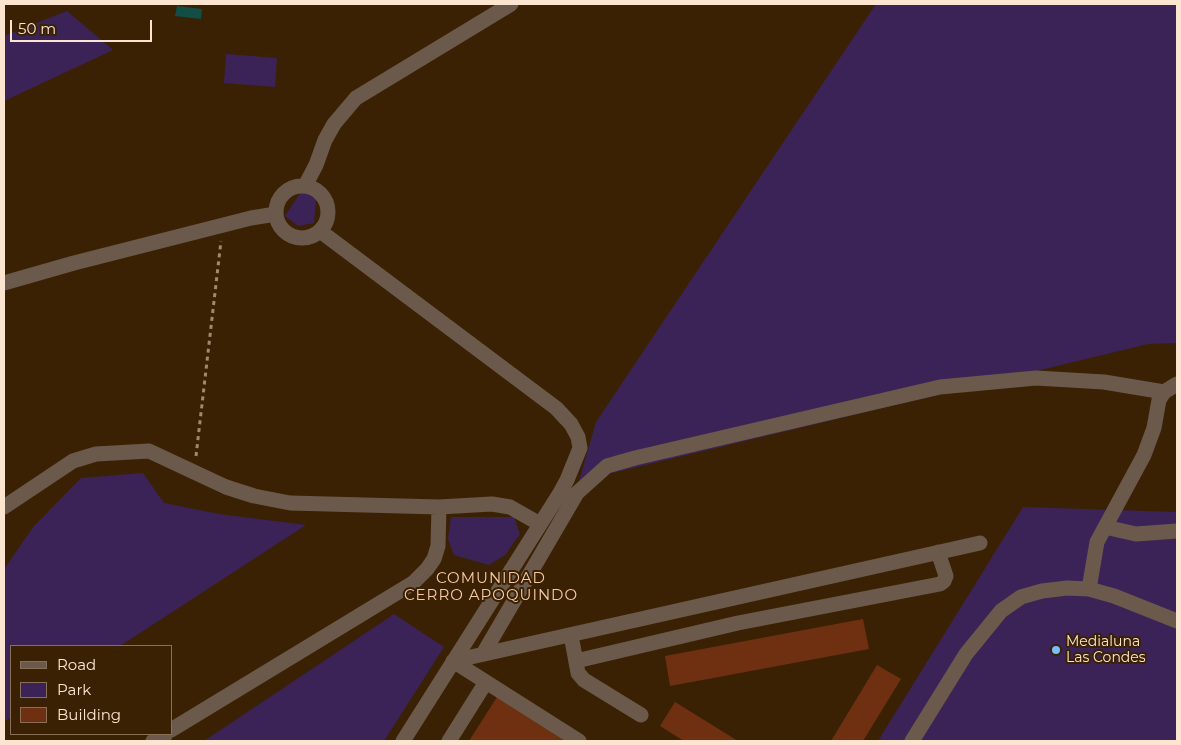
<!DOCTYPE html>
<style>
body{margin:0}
#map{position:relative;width:1181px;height:745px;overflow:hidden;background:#3b2104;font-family:Montserrat,sans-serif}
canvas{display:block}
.frame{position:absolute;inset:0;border:5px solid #fbe5d1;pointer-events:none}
.legend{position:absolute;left:10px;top:645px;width:162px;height:90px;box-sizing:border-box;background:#3b2104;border:1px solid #886f56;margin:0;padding:6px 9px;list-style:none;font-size:15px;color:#fbe5d1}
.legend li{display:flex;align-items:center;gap:10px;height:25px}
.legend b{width:25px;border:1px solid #886f56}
.scale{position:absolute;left:10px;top:20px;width:142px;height:22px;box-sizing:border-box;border:2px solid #fbe5d1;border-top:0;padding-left:6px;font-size:15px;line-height:18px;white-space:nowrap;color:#fbe5d1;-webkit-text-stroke:4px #3b2104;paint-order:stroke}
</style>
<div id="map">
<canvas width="1181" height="745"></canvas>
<div class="frame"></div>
<ul class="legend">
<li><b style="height:6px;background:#6b5a4b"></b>Road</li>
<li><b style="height:14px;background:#3c2357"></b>Park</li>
<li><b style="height:14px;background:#6f3011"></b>Building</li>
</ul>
<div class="scale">50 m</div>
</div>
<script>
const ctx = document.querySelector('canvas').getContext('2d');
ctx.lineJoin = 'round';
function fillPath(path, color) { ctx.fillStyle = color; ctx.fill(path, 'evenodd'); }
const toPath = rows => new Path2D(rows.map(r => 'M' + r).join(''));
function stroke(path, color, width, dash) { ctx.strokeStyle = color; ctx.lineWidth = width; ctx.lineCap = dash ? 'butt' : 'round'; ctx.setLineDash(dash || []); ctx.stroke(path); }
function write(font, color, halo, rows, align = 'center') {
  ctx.font = font + ' Montserrat,sans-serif'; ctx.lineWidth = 4; ctx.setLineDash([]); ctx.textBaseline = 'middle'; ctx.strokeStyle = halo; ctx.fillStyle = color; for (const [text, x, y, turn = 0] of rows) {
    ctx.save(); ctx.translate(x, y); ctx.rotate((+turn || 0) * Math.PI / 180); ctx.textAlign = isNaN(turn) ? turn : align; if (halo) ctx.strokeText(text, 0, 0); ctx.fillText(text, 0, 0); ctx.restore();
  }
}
const green = toPath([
 [876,4,1177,4,1177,343,1148,344,579,481,596,422],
 [67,11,113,50,4,101,4,36],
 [226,54,277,58,275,87,224,83],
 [302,190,316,199,314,223,298,226,285,216],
 [143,473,164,503,219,514,306,525,120,646,11,646,11,717,4,722,4,569,34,526,81,478],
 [1023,507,1177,512,1177,741,878,741],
 [451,517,514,517,520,534,505,555,489,565,454,555,448,539],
 [394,614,444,647,384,741,204,741]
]);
const water = toPath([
 [177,6,202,9,201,19,175,16]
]);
const building = toPath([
 [863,619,869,649,670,686,665,656],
 [877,665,901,679,863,741,831,741],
 [497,697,565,741,469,741],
 [675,702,738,741,684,741,660,726]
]);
const path = toPath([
 [196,456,221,241]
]);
const minor = toPath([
 [305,186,316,165,325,140,334,124,356,98,511,4],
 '276 212a26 26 0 1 1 52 0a26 26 0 1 1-52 0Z',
 [320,231,556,408,571,424,578,437,580,448,567,480,560,493,403,741],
 [4,283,74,263,251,218,276,214],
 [4,507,73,461,96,454,149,451,226,487,254,496,290,503,439,507,492,504,510,507,540,524],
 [1105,527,1136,534,1177,531],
 [1089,589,1097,542,1144,455,1154,428,1159,400,1164,392,1177,384],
 [571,635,578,673,584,680,641,715],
 [483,654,577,493,607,466,635,458,940,387,1036,378,1104,382,1164,392],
 [453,661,980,543],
 [453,661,579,741],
 [576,661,738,623,940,584,944,581,946,576,938,552],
 [171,730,413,583,427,569,434,559,438,546,439,507],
 [153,741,166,734],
 [449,741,486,682],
 [912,741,966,654,1001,611,1021,597,1042,591,1067,588,1089,589,1114,596,1177,621]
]);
const markers = [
 [1056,650,5,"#78bff7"]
];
const poiNames = [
 ["Medialuna",1066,642],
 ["Las Condes",1066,658]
];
const neighbourhoodNames = [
 ["COMUNIDAD",491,579],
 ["CERRO APOQUINDO",491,596]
];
fillPath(green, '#3c2357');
fillPath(water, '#124d46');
fillPath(building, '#6f3011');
stroke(path, '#a18971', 3, [4, 4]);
stroke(minor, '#6b5a4b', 15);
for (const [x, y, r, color] of markers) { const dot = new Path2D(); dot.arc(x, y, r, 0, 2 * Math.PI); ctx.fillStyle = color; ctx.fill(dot); stroke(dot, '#3b2104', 2); }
write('14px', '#fbe5d1', '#3b2104', poiNames, 'left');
ctx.letterSpacing = '1px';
write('15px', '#f6cba4', '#3b2104', neighbourhoodNames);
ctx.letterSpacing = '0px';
</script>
